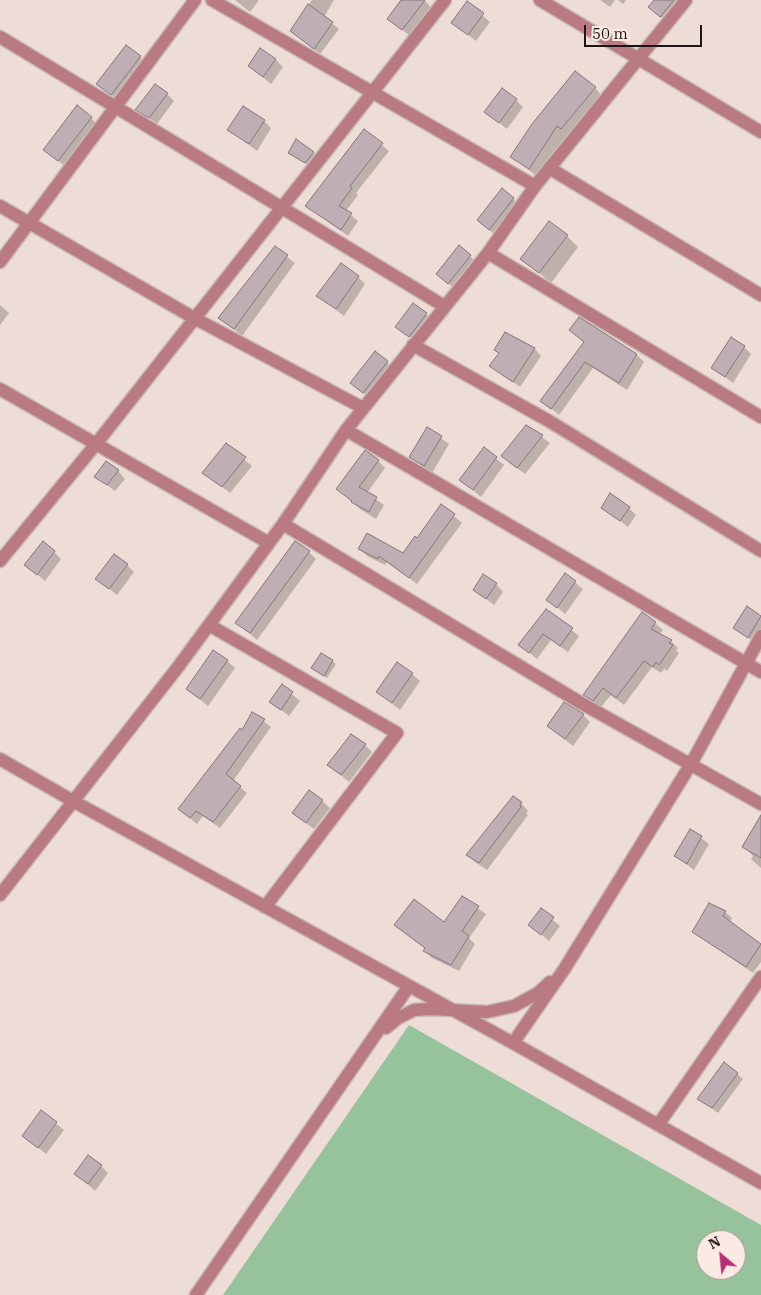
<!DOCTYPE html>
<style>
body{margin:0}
#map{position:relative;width:761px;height:1295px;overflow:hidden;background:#eedcd6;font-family:"IBM Plex Serif",serif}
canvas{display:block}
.north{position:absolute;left:696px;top:1230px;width:50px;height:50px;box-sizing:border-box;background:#fbeae3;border:1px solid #a19590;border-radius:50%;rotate:332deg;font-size:14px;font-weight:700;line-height:20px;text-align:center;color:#1b1513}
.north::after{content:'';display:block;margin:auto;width:18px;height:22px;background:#b33078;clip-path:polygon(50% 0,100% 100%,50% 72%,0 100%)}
.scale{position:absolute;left:584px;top:25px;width:118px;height:22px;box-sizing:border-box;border:2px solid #1b1513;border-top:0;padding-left:6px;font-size:15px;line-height:18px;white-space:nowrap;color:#1b1513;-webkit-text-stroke:4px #fbeae3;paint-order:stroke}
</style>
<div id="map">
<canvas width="761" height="1295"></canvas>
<div class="north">N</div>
<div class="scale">50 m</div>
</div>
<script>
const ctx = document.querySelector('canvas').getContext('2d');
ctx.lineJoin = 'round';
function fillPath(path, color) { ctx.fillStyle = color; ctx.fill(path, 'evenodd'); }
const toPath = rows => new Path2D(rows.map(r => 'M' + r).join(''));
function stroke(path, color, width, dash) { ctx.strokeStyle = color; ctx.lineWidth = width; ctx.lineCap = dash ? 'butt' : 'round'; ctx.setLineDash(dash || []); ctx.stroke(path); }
const green = toPath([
 [409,1025,761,1225,761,1295,223,1295],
 [706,1240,736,1240,736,1270,706,1270]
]);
const shadow = toPath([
 [235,0,259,0,250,12],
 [312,0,334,0,324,17,339,29,320,54,291,31],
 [403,0,424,0,432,8,410,36,388,18],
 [600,0,615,0,610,7],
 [618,0,626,0,623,4],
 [655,0,687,0,668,24,657,14],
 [467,3,490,22,476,41,453,23],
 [140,57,147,64,119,101,98,84],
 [276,60,283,67,271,84,249,66],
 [595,88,604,98,572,138,568,135,539,178,512,157],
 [167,94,174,101,157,124,137,109],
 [516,100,523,107,507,129,486,112],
 [91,118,98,125,66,167,45,150],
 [264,121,271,128,257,151,229,130],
 [364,131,389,151,356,193,358,195,346,211,358,221,348,236,307,206],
 [289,153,313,153,319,159,312,168],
 [513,199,520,206,496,236,478,220],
 [567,236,578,247,551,283,522,258],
 [459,247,478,263,456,290,437,274],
 [275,248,295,263,242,336,220,318],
 [358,277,365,284,344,316,318,296],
 [0,305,9,313,0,325],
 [426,314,433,321,417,343,397,327],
 [579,319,637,355,644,362,627,390,593,368,559,415,542,401,585,343,570,330],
 [506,333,535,349,541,356,520,387,491,366,500,354,495,350],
 [744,347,751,354,733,383,713,368],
 [387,362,394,369,371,399,359,390],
 [526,426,550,443,525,474,510,463],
 [427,428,449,444,432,473,410,457],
 [226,445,252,466,230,493,204,473],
 [484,449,504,465,481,497,461,480],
 [378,461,385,468,367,493,384,505,376,519,360,509,338,489],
 [118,471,125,479,115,491,96,477],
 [442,506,462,523,417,584,387,562,385,565,367,556,359,548,403,555,417,540],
 [602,507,629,508,636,515,628,527],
 [54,552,61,559,45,581,26,565],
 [309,552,316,559,257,640,237,623],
 [127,565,134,572,117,595,97,579],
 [566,575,583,589,565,614,548,599],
 [496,584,503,592,494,605,475,590],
 [748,608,761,617,761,636,756,644,735,627],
 [546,610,579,636,568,652,551,640,537,659,520,645],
 [655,623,663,630,659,635,671,641,678,648,676,650,679,653,667,671,664,669,661,673,652,667,624,705,611,695,601,707,592,702,584,694],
 [227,661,235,668,208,706,187,689],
 [332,661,336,664,327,678,313,668],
 [412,674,420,681,400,710,378,692],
 [282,686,300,701,289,716,271,702],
 [253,713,271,727,233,781,247,793,220,828,203,816,197,824,179,809,242,732],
 [583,715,590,722,573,746,548,726],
 [365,745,372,752,349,782,329,765],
 [322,801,330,808,314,829,293,813],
 [521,803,528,811,526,813,528,815,487,870,475,862,468,855],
 [761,818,761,868,751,859,753,856,744,847],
 [690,830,709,844,694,870,675,856],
 [462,897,486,914,469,938,475,944,459,971,432,958,424,951,426,949,396,925,445,923],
 [541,910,560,926,549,941,530,925],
 [725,912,732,918,729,923,761,945,761,962,753,973,693,932],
 [737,1074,743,1079,718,1113,699,1099],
 [41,1112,64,1130,46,1154,24,1136],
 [101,1166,108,1173,95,1191,76,1174]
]);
const building = toPath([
 [401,0,425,0,402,30,387,19,401,0],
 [654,0,674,0,660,17,648,7,654,0],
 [467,1,484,13,468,35,451,23,467,1],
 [308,4,333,22,314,49,290,31,308,4],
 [126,45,141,56,111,95,96,84,126,45],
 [260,48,276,59,263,77,248,66,260,48],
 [575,71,596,87,561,129,557,126,529,169,510,157,532,124,575,71],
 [155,84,168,93,149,118,135,110,155,84],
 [502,88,517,99,499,123,484,112,502,88],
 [77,105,92,117,58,161,43,150,77,105],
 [243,106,265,120,249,144,227,130,243,106],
 [364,129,383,143,350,186,352,188,339,206,352,213,341,230,305,206,364,129],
 [296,139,314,152,305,163,288,153,296,139],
 [502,188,514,198,489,230,477,220,502,188],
 [549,221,568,235,539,273,520,259,549,221],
 [459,245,471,255,448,284,436,274,459,245],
 [275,246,288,255,234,329,218,318,275,246],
 [341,263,359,276,336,309,316,296,341,263],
 [413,303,427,313,409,337,395,327,413,303],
 [579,317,637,354,619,383,585,362,551,409,540,401,584,342,569,330,579,317],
 [505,332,535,348,513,382,489,366,499,353,494,350,505,332],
 [731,337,745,346,725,377,711,368,731,337],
 [375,351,388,361,363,393,350,383,375,351],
 [526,425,543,435,517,468,501,456,526,425],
 [427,427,442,436,424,466,409,457,427,427],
 [226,443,246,457,222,487,202,473,226,443],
 [484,447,497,457,473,490,459,480,484,447],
 [365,450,379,460,359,487,377,497,369,512,351,502,352,501,336,489,365,450],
 [106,461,119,470,107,485,94,477,106,461],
 [610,493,630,507,620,521,601,508,610,493],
 [441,504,455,514,409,578,379,556,378,559,358,549,367,533,403,553,415,536,417,538,441,504],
 [43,541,55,551,37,575,24,565,43,541],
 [295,541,310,551,250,633,235,623,295,541],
 [114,554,128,564,109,589,95,579,114,554],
 [565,573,576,581,557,608,546,600,565,573],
 [483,574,497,583,486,599,473,590,483,574],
 [747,606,761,616,748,638,733,628,747,606],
 [546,609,573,628,560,646,543,634,529,653,518,645,546,609],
 [642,612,656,622,651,629,672,640,669,643,673,645,659,665,656,662,653,667,644,661,616,698,603,688,593,701,583,695,642,612],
 [213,650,228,660,200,699,186,689,213,650],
 [321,653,333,660,324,676,311,668,321,653],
 [397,662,413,673,392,703,376,692,397,662],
 [282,684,293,692,281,710,269,702,282,684],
 [564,702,584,714,565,739,547,726,564,702],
 [252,712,265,719,226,774,241,786,213,822,196,811,190,818,178,809,240,728,242,730,252,712],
 [351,734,366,744,341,775,327,765,351,734],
 [309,790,323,800,306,823,292,813,309,790],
 [513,796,522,802,520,805,521,807,479,863,466,855,513,796],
 [761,815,761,858,742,847,761,815],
 [690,829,702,836,687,864,674,856,690,829],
 [462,896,479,906,462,931,469,936,451,965,423,951,425,948,394,925,414,899,444,922,462,896],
 [709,903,726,911,723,916,761,944,746,967,692,932,709,903],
 [541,908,554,917,541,935,528,925,541,908],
 [724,1062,738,1073,712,1108,697,1099,724,1062],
 [41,1110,57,1122,38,1148,22,1136,41,1110],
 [88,1155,102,1165,88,1184,74,1174,88,1155]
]);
const minor = toPath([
 [212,0,535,186],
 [0,37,444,306],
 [549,168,761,295],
 [0,206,194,318,363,408],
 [488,253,761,417],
 [0,262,195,0],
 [413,345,549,421,761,551],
 [0,389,269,543],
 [346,430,761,672],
 [283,524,581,703,761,804],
 [0,561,96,444,445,0],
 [209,625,397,733,265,907],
 [0,759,73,801,513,1043,761,1183],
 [0,895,178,667,283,524,346,430,488,253,535,186,686,0],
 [386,1028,398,1018,414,1010,431,1009,487,1012,514,1006,538,993,550,982],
 [513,1043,565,968,691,764,761,636],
 [658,1125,761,977],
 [196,1295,409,986]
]);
const tertiary = toPath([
 [540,0,761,132]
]);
fillPath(green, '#96c29c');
fillPath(shadow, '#0003');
fillPath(building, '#bfafb5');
stroke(building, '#85767c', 1);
stroke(minor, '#c8b8b3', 15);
stroke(tertiary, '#c8b8b3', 15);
stroke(minor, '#ba7a82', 12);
stroke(tertiary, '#ba7a82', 12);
</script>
